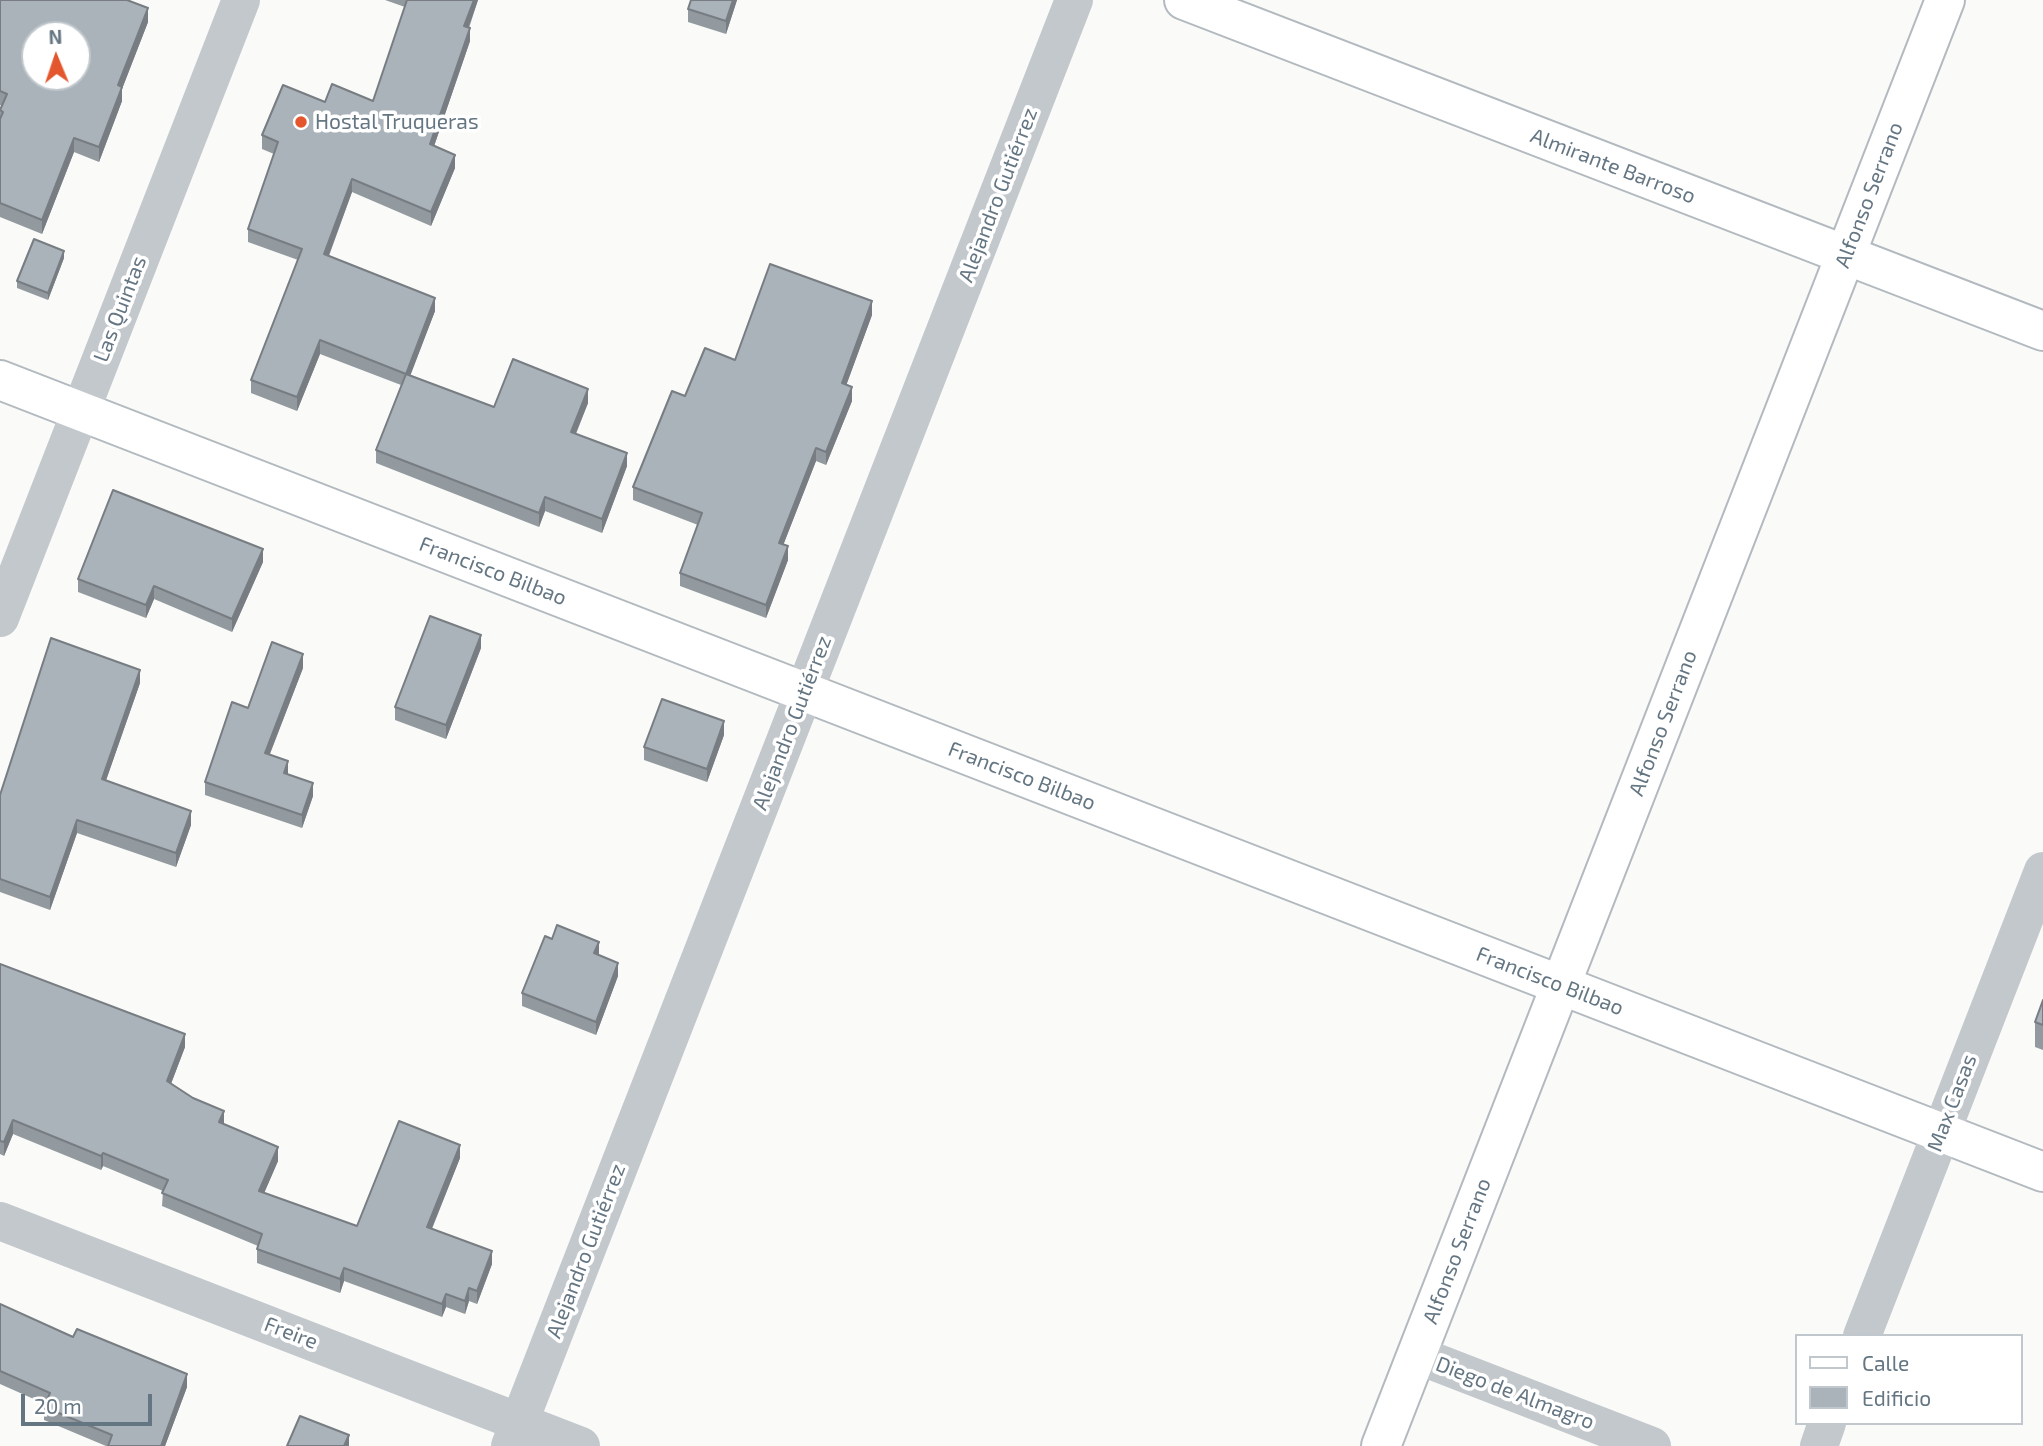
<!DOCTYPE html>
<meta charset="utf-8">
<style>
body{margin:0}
#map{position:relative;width:2043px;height:1446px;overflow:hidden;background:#fafaf8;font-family:"Exo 2",sans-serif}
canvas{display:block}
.legend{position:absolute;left:1795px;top:1334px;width:228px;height:91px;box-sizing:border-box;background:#fff;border:2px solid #c1c8cd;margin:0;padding:9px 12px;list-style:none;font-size:21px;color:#657683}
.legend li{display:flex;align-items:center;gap:14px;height:35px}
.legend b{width:35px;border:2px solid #c1c8cd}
.north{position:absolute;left:21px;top:21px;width:70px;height:70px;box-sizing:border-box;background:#fff;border:2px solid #c1c8cd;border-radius:50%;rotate:358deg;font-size:19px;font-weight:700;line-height:28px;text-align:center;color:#657683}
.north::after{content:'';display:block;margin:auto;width:24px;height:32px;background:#e4572e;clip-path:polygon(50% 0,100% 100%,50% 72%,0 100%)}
.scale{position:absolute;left:21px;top:1394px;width:131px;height:32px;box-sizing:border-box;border:4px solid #657683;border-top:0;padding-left:9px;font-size:21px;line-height:24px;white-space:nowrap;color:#657683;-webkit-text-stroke:5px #fff;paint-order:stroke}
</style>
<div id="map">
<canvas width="2043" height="1446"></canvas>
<ul class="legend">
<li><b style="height:9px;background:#fff"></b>Calle</li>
<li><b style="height:19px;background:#aab3b9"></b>Edificio</li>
</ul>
<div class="north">N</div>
<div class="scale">20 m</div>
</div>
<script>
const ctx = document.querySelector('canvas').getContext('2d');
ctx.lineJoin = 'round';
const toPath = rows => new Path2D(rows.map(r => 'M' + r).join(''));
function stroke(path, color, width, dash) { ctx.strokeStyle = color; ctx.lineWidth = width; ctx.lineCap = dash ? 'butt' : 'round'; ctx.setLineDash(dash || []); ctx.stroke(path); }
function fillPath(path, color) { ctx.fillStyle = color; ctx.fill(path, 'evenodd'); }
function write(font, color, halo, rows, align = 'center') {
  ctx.font = font + ' "Exo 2",sans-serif'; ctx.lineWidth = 7; ctx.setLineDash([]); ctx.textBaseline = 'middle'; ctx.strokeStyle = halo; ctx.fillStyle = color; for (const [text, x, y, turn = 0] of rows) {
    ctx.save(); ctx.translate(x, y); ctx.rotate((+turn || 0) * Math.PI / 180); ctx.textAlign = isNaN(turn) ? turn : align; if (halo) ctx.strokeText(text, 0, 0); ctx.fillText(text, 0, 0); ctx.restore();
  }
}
const street = toPath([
 [0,618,241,0],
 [0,1221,581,1446],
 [1862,1336,2043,871],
 [1417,1355,1652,1446],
 [510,1446,1074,0],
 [1819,1446,1827,1423]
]);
const secondary = toPath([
 [1184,0,2043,331],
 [0,380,2043,1172],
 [1381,1446,1945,0]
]);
const wall = toPath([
 [0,0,148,22,122,89,122,101,99,162,74,152,42,234,0,217,0,110,2,106,0,105],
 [385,0,478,0,469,28,470,41,434,146,455,168,431,226,352,192,329,256,435,311,410,375,494,407,588,403,576,434,627,466,602,533,545,511,539,527,376,463,376,450,401,385,320,354,297,411,251,393,251,380,298,260,248,242,248,229,274,154,262,149,262,135,325,102,373,101,405,7],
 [691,0,737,0,726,34,688,22,688,9],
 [64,258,48,300,17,288,17,281],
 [872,315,846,385,852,401,826,465,816,461,783,545,788,560,766,618,680,586,680,573,698,525,633,500,633,487,735,360],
 [263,562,232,632,154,599,146,618,78,592,78,579],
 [481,648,446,739,395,720,395,707],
 [303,668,270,754,288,775,313,796,302,828,205,795,205,782,248,708],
 [140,683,106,780,191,825,176,867,77,833,50,910,0,892,0,795],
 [724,735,707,782,644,760,644,747],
 [598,955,618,976,596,1035,522,1006,522,993],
 [0,964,185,1047,171,1084,224,1124,278,1161,264,1193,357,1226,460,1158,432,1229,492,1264,477,1304,469,1301,465,1314,446,1307,442,1317,344,1281,340,1293,257,1263,257,1249,258,1246,162,1206,163,1191,103,1166,101,1170,13,1134,4,1156,0,1154],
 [2043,1000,2043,1050,2035,1047,2035,1022],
 [0,1304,187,1387,165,1446,106,1446,44,1420,44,1407,45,1404,0,1384]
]);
const shadedWall = toPath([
 [474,0,478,0,464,40,464,26],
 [733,0,737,0,726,34,726,21],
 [148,8,148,22,122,89,122,101,99,162,99,147,118,85],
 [470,28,470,41,430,158,430,144],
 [74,138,74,152,42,234,42,220],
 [455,155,455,168,431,226,431,212],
 [352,179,352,192,324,268,324,254],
 [64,251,64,258,48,300,48,293],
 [435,298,435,311,406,387,406,374],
 [872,301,872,315,842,397,842,383],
 [320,340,320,354,297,411,297,397],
 [852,387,852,401,826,465,826,452],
 [588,389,588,403,571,445,571,432],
 [816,448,816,461,779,556,779,543],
 [627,453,627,466,602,533,602,519],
 [545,497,545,511,539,527,539,513],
 [788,546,788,560,766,618,766,605],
 [263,549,263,562,232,632,232,619],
 [154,586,154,599,146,618,146,605],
 [481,635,481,648,446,739,446,725],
 [303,654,303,668,265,766,265,753],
 [140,670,140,683,102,792,102,779],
 [724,721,724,735,707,782,707,769],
 [288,761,288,774,284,786,284,773],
 [313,783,313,796,302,828,302,815],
 [191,811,191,825,176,867,176,853],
 [77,820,77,833,50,910,50,897],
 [599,942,599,955,594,953],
 [618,963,618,976,596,1035,596,1022],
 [185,1034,185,1047,167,1094,167,1081],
 [224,1111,224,1125,219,1122],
 [13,1120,13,1134,4,1156,4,1142],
 [460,1145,460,1158,427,1240,427,1227],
 [278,1147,278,1161,259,1205,259,1191],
 [103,1153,103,1166,101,1170,101,1156],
 [492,1251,492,1264,477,1304,477,1291],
 [344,1268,344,1281,340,1293,340,1279],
 [469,1288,469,1301,465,1314,465,1301],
 [446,1294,446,1307,442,1317,442,1304],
 [187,1374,187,1387,165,1446,161,1446],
 [349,1435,349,1446,344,1446]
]);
const building = toPath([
 [0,0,127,0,148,8,118,85,122,87,99,147,74,138,42,220,0,203,0,119,3,112,0,110,7,94,0,91,0,0],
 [35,35,77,35,77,77,35,77,35,35],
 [407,0,474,0,464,26,470,28,430,144,455,155,431,212,352,179,324,254,435,298,406,374,320,340,297,397,251,380,302,249,248,229,278,142,262,135,283,85,325,102,332,84,373,101,407,0],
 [691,0,733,0,726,21,688,9,691,0],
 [34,239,64,251,48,293,17,281,34,239],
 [770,264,872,301,842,383,852,387,826,452,816,448,779,543,788,546,766,605,680,573,702,513,633,487,672,391,685,396,705,348,735,360,770,264],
 [513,359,588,389,571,432,627,453,602,519,545,497,539,513,376,450,406,374,494,407,513,359],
 [113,490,263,549,232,619,154,586,146,605,78,579,113,490],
 [430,616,481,635,446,725,395,707,430,616],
 [51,638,140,670,102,779,191,811,176,853,77,820,50,897,0,879,0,795,51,638],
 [272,642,303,654,265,753,288,761,284,773,313,783,302,815,205,782,232,702,248,708,272,642],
 [662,699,724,721,707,769,644,747,662,699],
 [557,925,599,942,594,953,618,963,596,1022,522,993,545,936,552,939,557,925],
 [0,964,185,1034,167,1081,193,1098,224,1111,219,1122,278,1147,259,1191,357,1226,399,1121,460,1145,427,1227,492,1251,477,1291,469,1288,465,1301,446,1294,442,1304,344,1268,340,1279,257,1249,262,1234,162,1193,168,1180,103,1153,101,1156,13,1120,4,1142,0,1141,0,964],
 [2043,1000,2043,1025,2035,1022,2043,1000],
 [0,1304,73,1337,77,1329,187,1374,161,1446,108,1446,112,1435,44,1407,50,1393,0,1371,0,1304],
 [300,1416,349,1435,344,1446,287,1446,300,1416]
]);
const markers = [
 [301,122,7,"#e4572e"]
];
const poiNames = [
 ["Hostal Truqueras",315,122]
];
const streetNames = [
 ["Almirante Barroso",1613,166,21],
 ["Alejandro Gutiérrez",998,195,-69],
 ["Alfonso Serrano",1869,195,-69],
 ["Las Quintas",120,309,-69],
 ["Francisco Bilbao",493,571,21],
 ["Alejandro Gutiérrez",792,723,-69],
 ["Alfonso Serrano",1663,723,-69],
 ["Francisco Bilbao",1022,776,21],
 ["Francisco Bilbao",1550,981,21],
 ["Max Casas",1952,1103,-69],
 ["Alejandro Gutiérrez",586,1251,-69],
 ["Alfonso Serrano",1457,1251,-69],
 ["Freire",291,1333,21],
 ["Diego de Almagro",1515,1393,21]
];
stroke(secondary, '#b3babf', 42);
stroke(street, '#c3c8cc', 38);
stroke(secondary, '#fff', 38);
fillPath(wall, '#929a9f');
fillPath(shadedWall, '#777d82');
fillPath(building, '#aab3b9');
stroke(building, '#777d82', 2);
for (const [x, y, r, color] of markers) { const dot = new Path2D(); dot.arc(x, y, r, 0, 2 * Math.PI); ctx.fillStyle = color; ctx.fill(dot); stroke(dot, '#fff', 2.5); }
write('21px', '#657683', '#fff', poiNames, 'left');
write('21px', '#657683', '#fff', streetNames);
</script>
